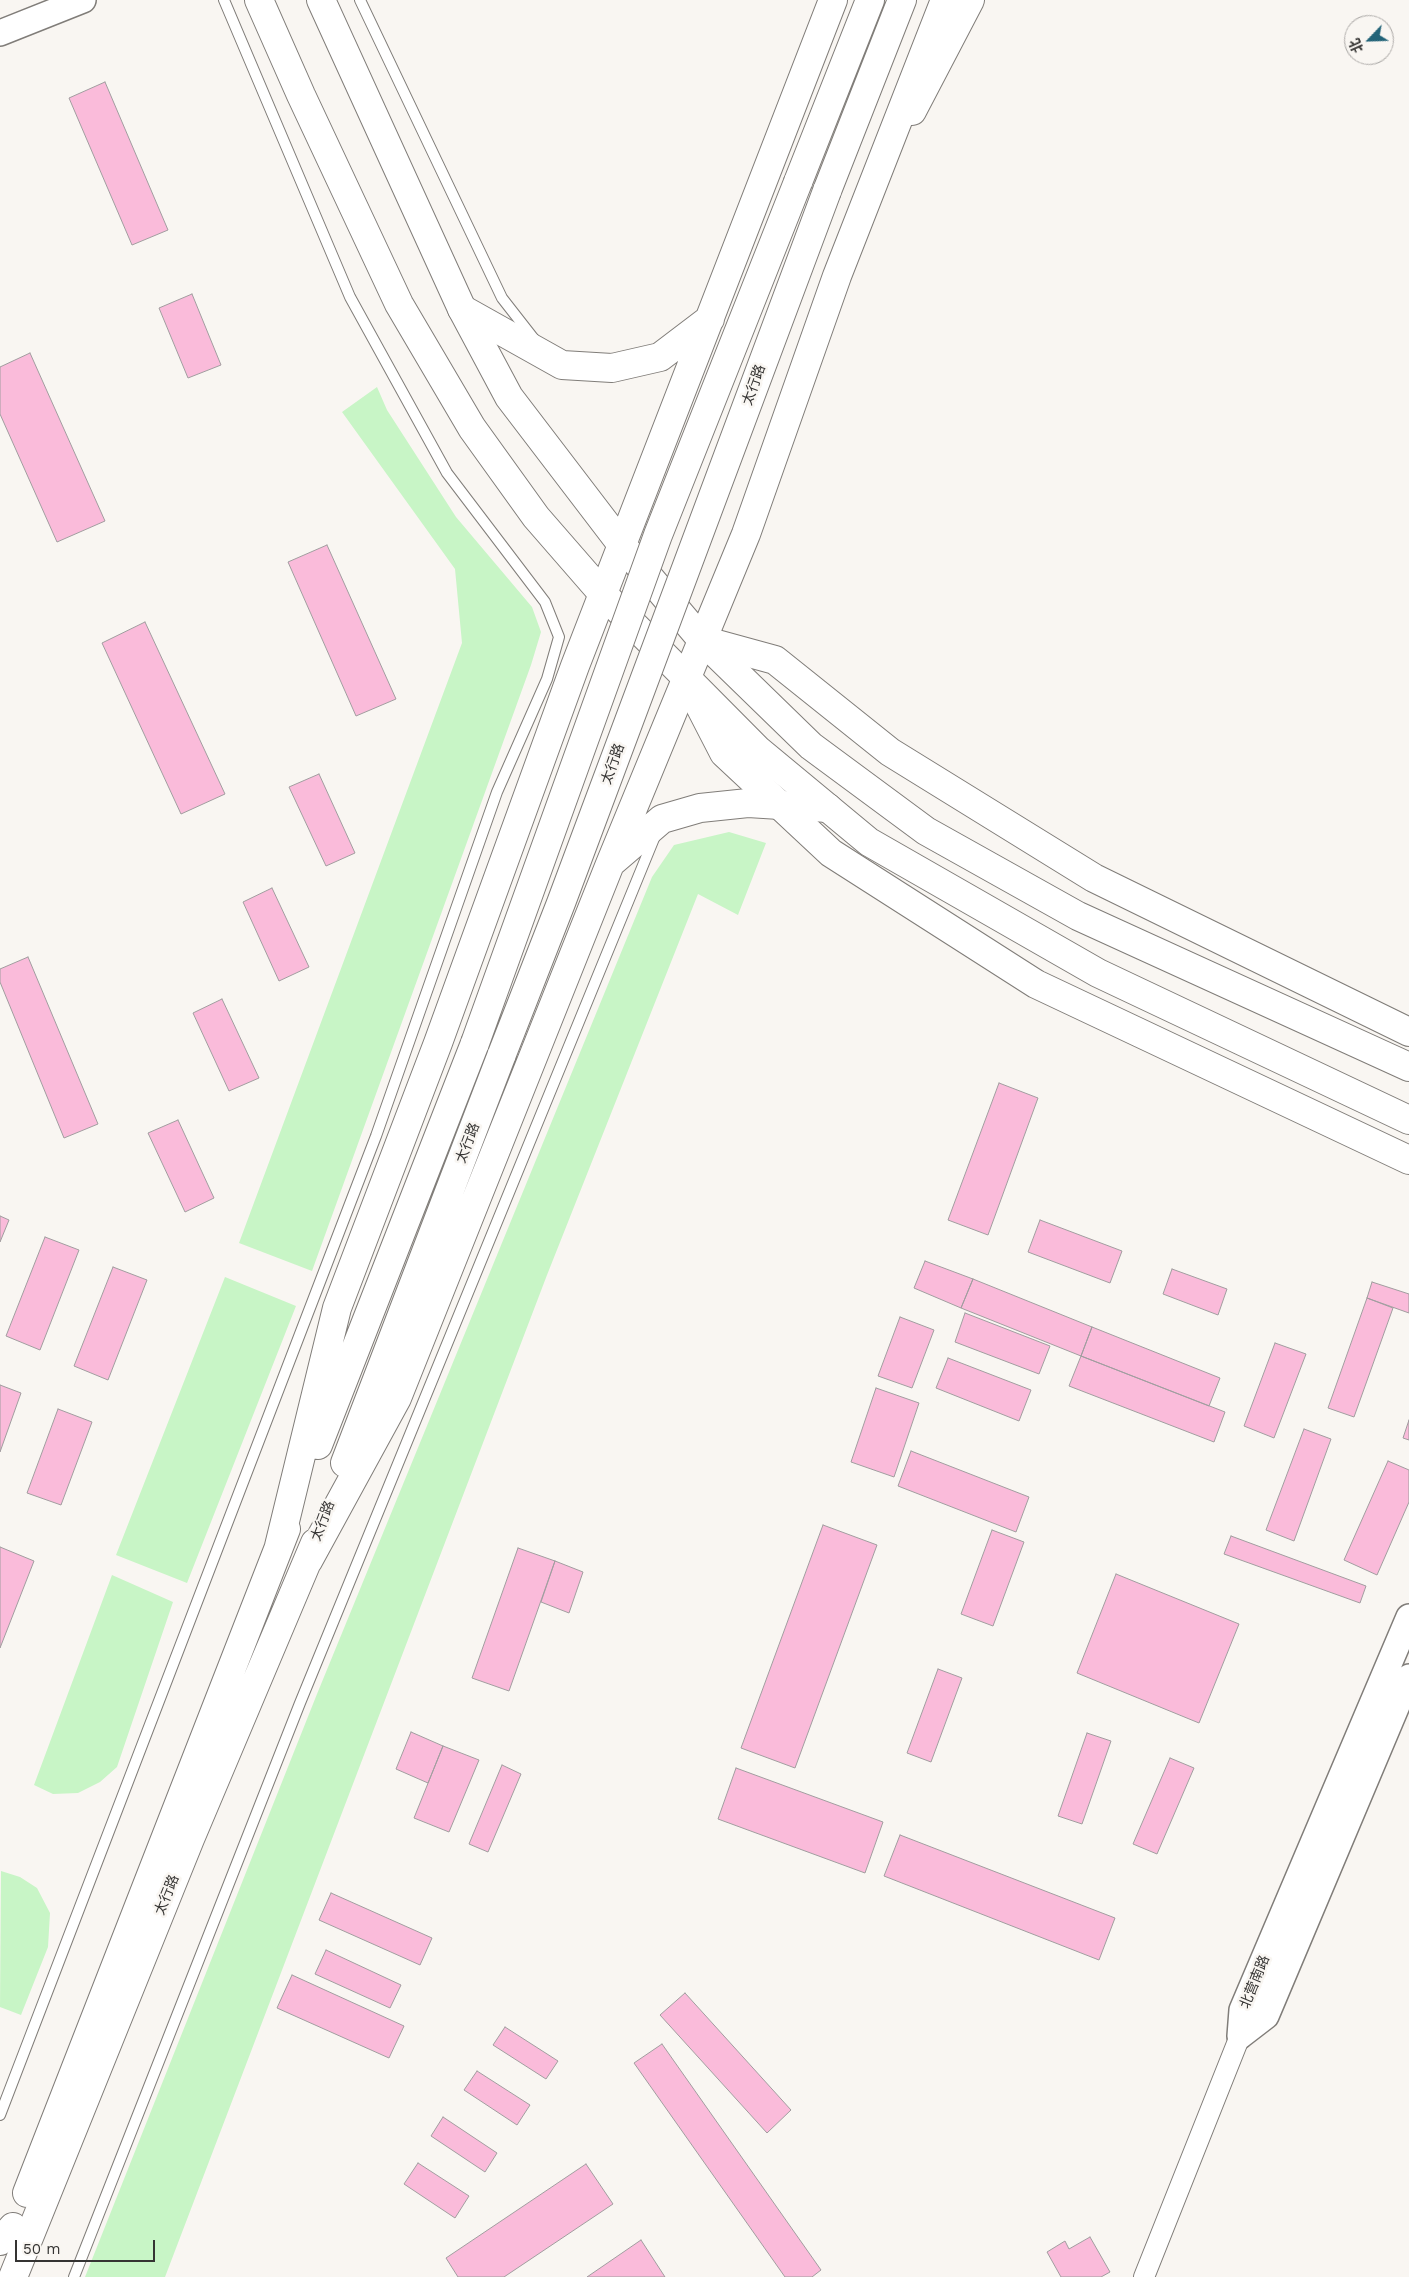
<!DOCTYPE html>
<meta charset="utf-8">
<style>
body{margin:0}
#map{position:relative;width:1409px;height:2277px;overflow:hidden;background:#f9f6f2;font-family:"Work Sans","Noto Sans SC",sans-serif}
canvas{display:block}
.north{position:absolute;left:1344px;top:15px;width:50px;height:50px;box-sizing:border-box;background:#f9f6f2;border:1px solid #aba8a6;border-radius:50%;rotate:246deg;font-size:14px;font-weight:700;line-height:20px;text-align:center;color:#353433}
.north::after{content:'';display:block;margin:auto;width:18px;height:22px;background:#226378;clip-path:polygon(50% 0,100% 100%,50% 72%,0 100%)}
.scale{position:absolute;left:15px;top:2240px;width:140px;height:22px;box-sizing:border-box;border:2px solid #353433;border-top:0;padding-left:6px;font-size:15px;line-height:18px;white-space:nowrap;color:#353433;-webkit-text-stroke:4px #f9f6f2;paint-order:stroke}
</style>
<div id="map">
<canvas width="1409" height="2277"></canvas>
<div class="north">北</div>
<div class="scale">50 m</div>
</div>
<script>
const ctx = document.querySelector('canvas').getContext('2d');
ctx.lineJoin = 'round';
function fillPath(path, color) { ctx.fillStyle = color; ctx.fill(path, 'evenodd'); }
const toPath = rows => new Path2D(rows.map(r => 'M' + r).join(''));
function stroke(path, color, width, dash) { ctx.strokeStyle = color; ctx.lineWidth = width; ctx.lineCap = dash ? 'butt' : 'round'; ctx.setLineDash(dash || []); ctx.stroke(path); }
function write(font, color, halo, rows, align = 'center') {
  ctx.font = font + ' "Work Sans","Noto Sans SC",sans-serif'; ctx.lineWidth = 5; ctx.setLineDash([]); ctx.textBaseline = 'middle'; ctx.strokeStyle = halo; ctx.fillStyle = color; for (const [text, x, y, turn = 0] of rows) {
    ctx.save(); ctx.translate(x, y); ctx.rotate((+turn || 0) * Math.PI / 180); ctx.textAlign = isNaN(turn) ? turn : align; if (halo) ctx.strokeText(text, 0, 0); ctx.fillText(text, 0, 0); ctx.restore();
  }
}
const green = toPath([
 [377,387,387,410,456,517,532,607,541,632,531,665,312,1271,239,1243,462,643,455,569,342,412],
 [729,832,766,843,738,915,698,894,547,1275,165,2277,85,2277,317,1694,652,877,674,845],
 [225,1277,296,1306,187,1583,116,1555],
 [112,1575,173,1602,117,1767,100,1782,78,1793,53,1794,34,1785],
 [1,1871,20,1877,37,1888,50,1913,48,1947,21,2015,0,2007]
]);
const building = toPath([
 [105,82,168,230,132,245,69,98,105,82],
 [192,294,221,365,188,378,159,308,192,294],
 [30,353,105,521,57,542,0,414,0,367,30,353],
 [327,545,396,699,356,716,288,562,327,545],
 [145,622,225,794,181,814,102,643,145,622],
 [319,774,355,853,326,866,289,787,319,774],
 [272,888,309,967,279,981,243,902,272,888],
 [28,957,98,1124,64,1138,0,982,0,969,28,957],
 [222,999,259,1078,229,1091,193,1013,222,999],
 [999,1083,1038,1098,988,1235,948,1220,999,1083],
 [178,1120,214,1198,185,1212,148,1133,178,1120],
 [0,1216,9,1220,0,1242,0,1216],
 [1040,1220,1122,1251,1110,1283,1028,1252,1040,1220],
 [45,1237,79,1250,40,1350,6,1336,45,1237],
 [925,1261,973,1279,961,1308,914,1288,925,1261],
 [113,1267,147,1280,108,1380,74,1366,113,1267],
 [1172,1269,1227,1289,1218,1315,1163,1294,1172,1269],
 [973,1279,1092,1327,1081,1356,961,1308,973,1279],
 [1372,1282,1409,1294,1409,1313,1367,1298,1372,1282],
 [1367,1298,1393,1308,1354,1417,1328,1408,1367,1298],
 [965,1313,1050,1346,1039,1374,955,1342,965,1313],
 [900,1317,934,1330,912,1388,878,1376,900,1317],
 [1092,1327,1220,1378,1209,1406,1081,1356,1092,1327],
 [1275,1343,1306,1354,1274,1438,1244,1426,1275,1343],
 [1081,1356,1225,1412,1214,1442,1069,1386,1081,1356],
 [948,1358,1031,1390,1019,1421,936,1388,948,1358],
 [0,1385,21,1393,0,1452,0,1385],
 [876,1388,919,1403,894,1477,851,1462,876,1388],
 [58,1409,92,1422,61,1505,27,1493,58,1409],
 [1409,1420,1409,1440,1403,1438,1409,1420],
 [1304,1429,1331,1439,1294,1541,1266,1530,1304,1429],
 [911,1451,1029,1497,1016,1532,898,1486,911,1451],
 [1388,1461,1409,1470,1409,1502,1377,1575,1344,1560,1388,1461],
 [823,1525,877,1545,795,1768,741,1748,823,1525],
 [992,1530,1024,1542,993,1626,961,1614,992,1530],
 [1231,1536,1366,1586,1360,1603,1224,1554,1231,1536],
 [0,1547,34,1561,0,1648,0,1547],
 [518,1548,555,1561,509,1691,472,1678,518,1548],
 [555,1561,583,1572,569,1613,541,1602,555,1561],
 [1116,1574,1239,1624,1199,1723,1077,1673,1116,1574],
 [938,1669,962,1678,931,1762,907,1753,938,1669],
 [411,1732,443,1746,428,1783,396,1769,411,1732],
 [1087,1733,1111,1741,1082,1824,1058,1816,1087,1733],
 [443,1746,479,1760,449,1832,414,1818,443,1746],
 [1170,1758,1194,1768,1157,1854,1133,1844,1170,1758],
 [502,1765,521,1774,488,1852,469,1844,502,1765],
 [736,1768,883,1822,865,1873,718,1819,736,1768],
 [900,1835,1115,1918,1099,1960,884,1876,900,1835],
 [331,1893,432,1938,420,1965,319,1920,331,1893],
 [326,1950,401,1985,390,2008,315,1974,326,1950],
 [292,1975,404,2026,389,2058,277,2008,292,1975],
 [685,1993,791,2110,767,2133,660,2015,685,1993],
 [505,2027,558,2061,546,2079,493,2045,505,2027],
 [662,2044,821,2270,812,2277,785,2277,634,2063,662,2044],
 [477,2071,530,2105,517,2125,464,2090,477,2071],
 [443,2117,497,2153,485,2172,431,2136,443,2117],
 [418,2163,469,2196,455,2218,404,2184,418,2163],
 [586,2164,613,2204,504,2277,458,2277,446,2258,586,2164],
 [1090,2237,1110,2272,1101,2277,1061,2277,1047,2252,1065,2241,1069,2249,1090,2237],
 [641,2240,665,2277,587,2277,641,2240]
]);
const service = toPath([
 [360,0,502,298,534,339],
 [0,2115,376,1136,497,792,547,679,559,637,545,602,447,473,350,297,224,0],
 [74,2277,300,1703,655,836]
]);
const minor = toPath([
 [1144,2277,1240,2036]
]);
const tertiary = toPath([
 [0,33,83,0],
 [1240,2036,1242,2010,1409,1617],
 [1240,2036,1266,2016,1409,1677]
]);
const secondary = toPath([
 [912,111,970,0],
 [702,640,775,660,890,752,1094,878,1409,1032],
 [689,685,724,753,831,853,1036,984,1409,1160],
 [0,2241,13,2227]
]);
const primary = toPath([
 [259,0,301,95,399,304,472,428,536,517,603,594,758,750,869,842,1098,973,1409,1120],
 [321,0,462,309,509,397,622,545,702,640,811,746,926,831,1078,916,1409,1067]
]);
const trunk = toPath([
 [798,182,870,0],
 [827,191,902,0],
 [462,309,562,365,612,368,660,357,710,319],
 [613,861,662,819,700,808,748,803,828,808],
 [318,1445,475,1043],
 [345,1463,502,1054],
 [279,1546,337,1308,438,1043,575,666,833,0],
 [308,1561,397,1398,610,864,746,534,837,276,945,0],
 [27,2193,286,1529],
 [13,2277,190,1839,315,1543]
]);
const trunkBridge = toPath([
 [475,1043,658,535,798,182],
 [502,1054,561,903,827,191]
]);
const streetNames = [
 ["太行路",754,385,-70],
 ["太行路",613,764,-70],
 ["太行路",468,1143,-69],
 ["太行路",323,1521,-69],
 ["太行路",167,1895,-68],
 ["北营南路",1255,1982,-68]
];
fillPath(green, '#c8f5c6');
fillPath(building, '#fabbda');
stroke(building, '#a19d9f', 1);
stroke(service, '#807d79', 12);
stroke(minor, '#807d79', 22);
stroke(tertiary, '#807d79', 28);
stroke(secondary, '#807d79', 30);
stroke(primary, '#807d79', 30);
stroke(trunk, '#807d79', 30);
stroke(service, '#fff', 10);
stroke(minor, '#fff', 20);
stroke(tertiary, '#fff', 25);
stroke(secondary, '#fff', 28);
stroke(primary, '#fff', 28);
stroke(trunk, '#fff', 28);
stroke(trunkBridge, '#807d79', 30, []);
stroke(trunkBridge, '#fff', 28);
write('14px', '#353433', '#f9f6f2', streetNames);
</script>
